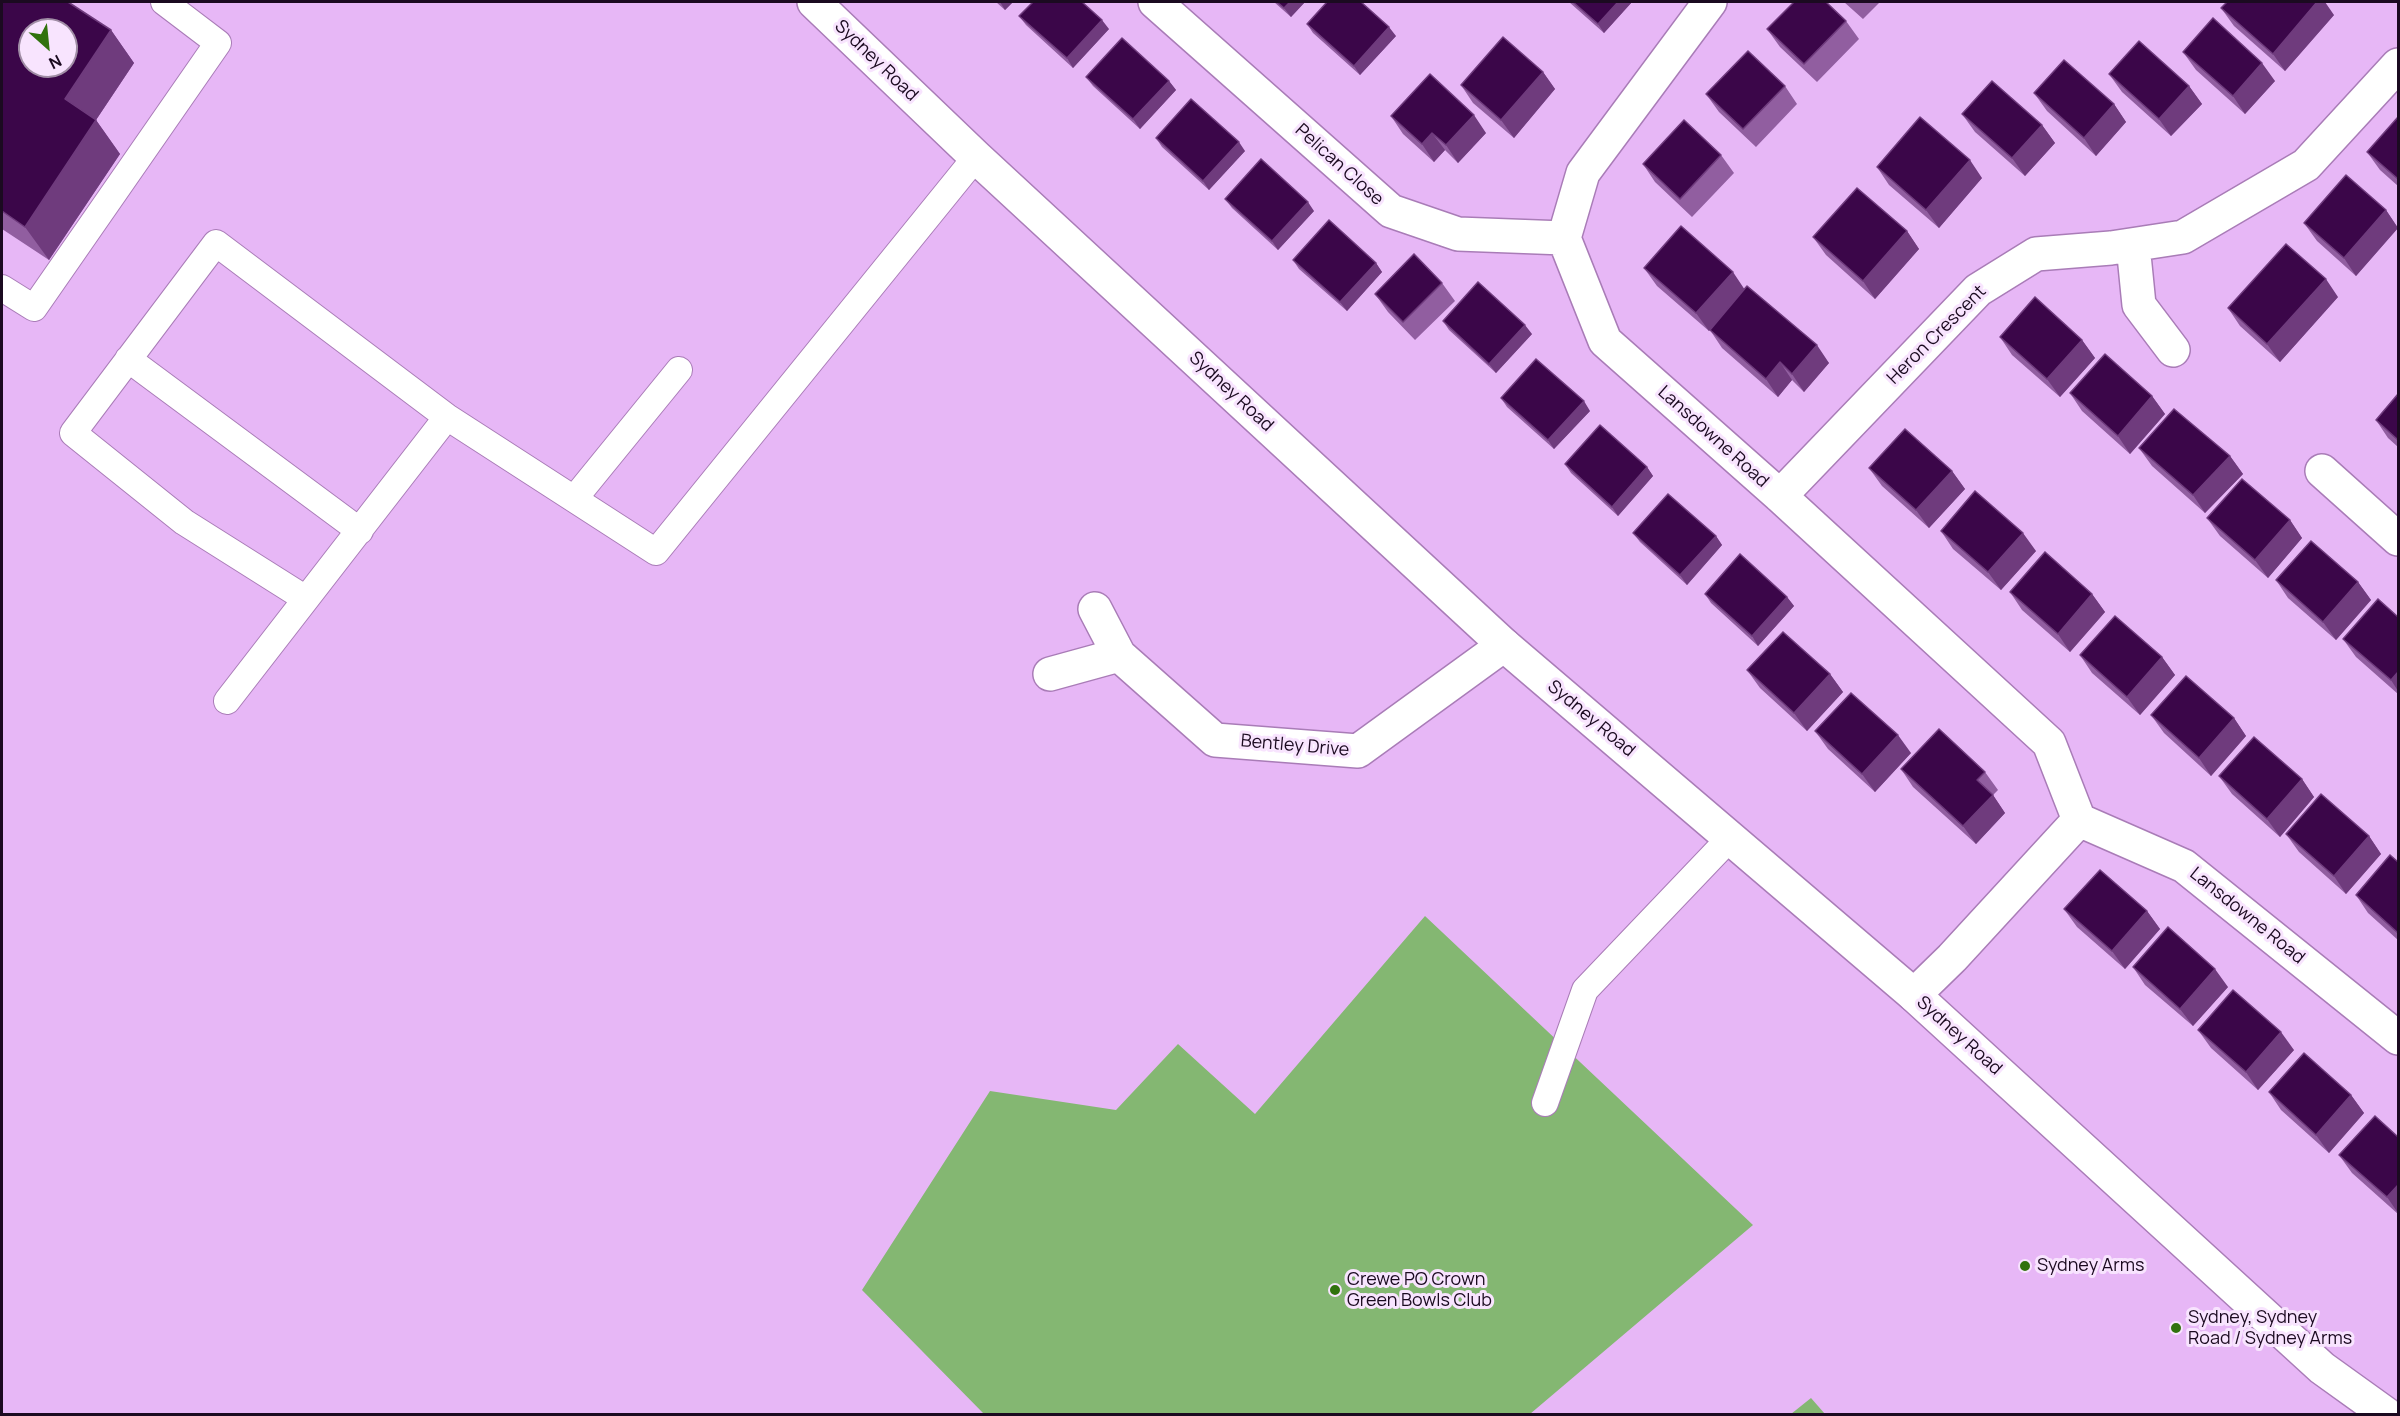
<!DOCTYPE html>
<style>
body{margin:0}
#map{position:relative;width:2400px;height:1416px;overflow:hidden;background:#e7b7f6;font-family:Manrope,sans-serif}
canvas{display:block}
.frame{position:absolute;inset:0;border:3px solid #1b0a20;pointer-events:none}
.north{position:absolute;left:18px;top:18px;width:60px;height:60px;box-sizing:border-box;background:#f8e4fe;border:2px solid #a08da5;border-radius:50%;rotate:153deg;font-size:16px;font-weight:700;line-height:24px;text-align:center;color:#1b0a20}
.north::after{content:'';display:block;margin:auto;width:21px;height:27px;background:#31720e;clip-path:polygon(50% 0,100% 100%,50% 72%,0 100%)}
</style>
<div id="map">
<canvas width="2400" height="1416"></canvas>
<div class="frame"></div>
<div class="north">N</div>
</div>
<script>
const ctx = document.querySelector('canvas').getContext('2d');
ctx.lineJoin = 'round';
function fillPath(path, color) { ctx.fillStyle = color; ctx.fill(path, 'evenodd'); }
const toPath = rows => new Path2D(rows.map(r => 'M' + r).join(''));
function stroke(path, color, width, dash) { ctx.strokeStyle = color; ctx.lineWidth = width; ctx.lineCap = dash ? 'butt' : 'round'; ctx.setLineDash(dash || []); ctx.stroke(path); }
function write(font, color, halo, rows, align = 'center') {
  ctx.font = font + ' Manrope,sans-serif'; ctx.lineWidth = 6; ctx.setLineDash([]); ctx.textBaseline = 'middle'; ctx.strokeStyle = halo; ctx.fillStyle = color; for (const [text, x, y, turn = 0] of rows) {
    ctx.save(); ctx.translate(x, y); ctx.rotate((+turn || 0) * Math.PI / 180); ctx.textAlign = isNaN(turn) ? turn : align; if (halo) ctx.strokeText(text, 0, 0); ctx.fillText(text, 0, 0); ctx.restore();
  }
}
const green = toPath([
 [1425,916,1753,1225,1530,1414,984,1414,862,1290,990,1091,1116,1110,1178,1044,1255,1114],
 [1811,1398,1825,1414,1791,1414]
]);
const service = toPath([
 [2,288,34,308,218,43,164,2],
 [128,359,360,531],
 [574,499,679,370],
 [306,599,184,522,73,433,216,243,447,417,656,552,976,157],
 [227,701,447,417],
 [1545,1103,1585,990,1730,838]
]);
const minor = toPath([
 [1155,2,1391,211,1458,234,1564,238],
 [1710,2,1583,173,1564,238,1605,341,1780,496,2049,743,2079,820],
 [2133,245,2139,305,2173,350],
 [2322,471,2398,539],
 [1780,496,1978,290,2036,254,2111,248,2183,237,2306,165,2398,65],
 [1095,609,1119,655,1215,740,1358,751,1504,645],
 [1050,674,1119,655],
 [1914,995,1952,958,2079,820,2184,866,2398,1038]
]);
const tertiary = toPath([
 [814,2,976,157,1504,645,1914,995,2322,1368,2386,1414]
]);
const wall = toPath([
 [2,2,111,30,134,63,96,120,120,154,49,260,2,229],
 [996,2,1013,2,1005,10],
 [1274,2,1305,2,1291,17],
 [1569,2,1632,2,1604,33],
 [1844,2,1880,2,1863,19],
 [2221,8,2334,15,2285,71,2234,26],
 [1019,16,1109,29,1073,68,1026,25],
 [1846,21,1859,39,1817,82,1780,47,1767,29],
 [1307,24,1396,36,1360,75,1313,33],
 [2183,52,2275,81,2245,114,2196,70],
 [1543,72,1555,89,1514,138,1473,103,1461,85],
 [2109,74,2189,86,2202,104,2171,136,2122,92],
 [1086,77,1169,81,1176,90,1140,129,1093,86],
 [1785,86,1797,104,1756,147,1719,112,1706,94],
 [2034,93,2114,104,2126,122,2096,156,2047,111],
 [1962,114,2042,125,2055,143,2025,176,1975,132],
 [1391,116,1486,133,1458,163,1445,150,1434,162,1403,134],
 [2398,117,2398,186,2380,170,2367,152],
 [1156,138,1245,151,1209,190,1162,147],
 [1721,155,1734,173,1692,217,1655,182,1643,164],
 [1877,167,1982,178,1939,228,1889,185],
 [1225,199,1314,211,1278,250,1232,208],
 [2386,210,2398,228,2356,276,2317,241,2304,223],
 [1907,231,1919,249,1875,299,1826,255,1813,237],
 [1293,260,1376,263,1382,272,1347,311,1299,269],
 [1644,268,1745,289,1829,363,1804,392,1792,380,1778,397,1722,348,1710,330,1713,326,1709,331,1657,286],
 [1442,283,1455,301,1415,340,1388,312,1375,294],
 [2338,297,2280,362,2240,326,2228,308],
 [1443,321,1532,334,1496,373,1449,330],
 [2000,337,2082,340,2095,358,2060,397,2012,355],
 [2070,393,2152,396,2165,414,2130,454,2082,411],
 [2398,394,2398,447,2388,438,2376,420],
 [1501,398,1590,411,1554,449,1507,407],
 [2139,448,2230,456,2243,474,2205,513,2152,466],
 [1565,464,1647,467,1653,476,1618,516,1571,473],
 [1869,468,1952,471,1965,489,1929,528,1882,486],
 [2207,518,2290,520,2302,538,2268,578,2220,536],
 [1941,531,2036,551,2001,590,1953,549],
 [1633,533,1716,536,1722,545,1687,585,1640,542],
 [2276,580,2358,582,2371,600,2336,640,2288,598],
 [2010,592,2092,594,2105,612,2070,652,2022,610],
 [1705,594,1787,597,1794,606,1758,646,1711,603],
 [2398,617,2398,694,2356,657,2343,639],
 [2080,655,2162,657,2175,675,2140,715,2092,673],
 [1747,670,1830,674,1843,692,1807,731,1760,688],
 [2151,715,2234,718,2246,736,2211,776,2164,733],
 [1815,731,1911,753,1875,792,1828,749],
 [1901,769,1985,772,1998,790,1993,795,2005,813,1976,844,1913,787],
 [2219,776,2302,779,2314,797,2280,837,2232,794],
 [2286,834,2369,836,2381,854,2346,894,2299,852],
 [2398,862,2398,940,2368,913,2356,895],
 [2064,909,2147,911,2160,929,2125,969,2077,927],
 [2133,967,2228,987,2193,1026,2145,985],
 [2198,1030,2294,1050,2258,1090,2211,1048],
 [2269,1092,2351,1095,2364,1113,2329,1153,2281,1110],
 [2398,1137,2398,1214,2352,1173,2339,1155]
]);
const shadedWall = toPath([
 [1000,2,1013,2,1005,10],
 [1290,2,1305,2,1291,17,1284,8],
 [1618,2,1632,2,1604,33,1598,24],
 [2317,2,2325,2,2334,15,2285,71,2273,54],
 [1102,20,1109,29,1073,68,1067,58],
 [1389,27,1396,36,1360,75,1354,66],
 [111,30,134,63,96,120,120,154,49,260,25,227,65,99],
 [2262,63,2275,81,2245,114,2233,96],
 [1543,72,1555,89,1514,138,1501,120],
 [1169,81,1176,90,1140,129,1133,119],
 [2189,86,2202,104,2171,136,2159,119],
 [2114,104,2126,122,2096,156,2084,138],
 [1474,115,1486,133,1458,163,1446,145],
 [2042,125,2055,143,2025,176,2012,158],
 [1432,133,1445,150,1434,162,1422,144],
 [1239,142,1245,151,1209,190,1203,181],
 [1970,160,1982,178,1939,228,1926,210],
 [1308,202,1314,211,1278,250,1272,241],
 [2386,210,2398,228,2356,276,2344,258],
 [1907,231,1919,249,1875,299,1863,281],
 [1376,263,1382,272,1347,311,1340,302],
 [1733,272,1745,290,1709,331,1696,313],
 [2326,279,2338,297,2280,362,2267,344],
 [1525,325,1532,334,1496,373,1489,364],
 [2082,340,2095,358,2060,397,2047,379],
 [1817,345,1829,363,1804,392,1792,374],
 [1780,362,1792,380,1778,397,1766,379],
 [2152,396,2165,414,2130,454,2118,436],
 [1584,401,1590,411,1554,449,1548,440],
 [2230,456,2243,474,2205,513,2193,495],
 [1647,467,1653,476,1618,516,1612,507],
 [1952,471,1965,489,1929,528,1916,510],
 [2290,520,2302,538,2268,578,2255,560],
 [2023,533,2036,551,2001,590,1988,572],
 [1716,536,1722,545,1687,585,1680,575],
 [2358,582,2371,600,2336,640,2323,622],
 [2092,594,2105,612,2070,652,2058,634],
 [1787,597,1794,606,1758,646,1752,636],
 [2162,657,2175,675,2140,715,2127,697],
 [2398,672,2398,691,2391,680],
 [1830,674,1843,692,1807,731,1794,713],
 [2234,718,2246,736,2211,776,2199,758],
 [1898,735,1911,753,1875,792,1862,774],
 [2302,779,2314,797,2280,837,2267,819],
 [1993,795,2005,813,1976,844,1963,826],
 [2369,836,2381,854,2346,894,2334,876],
 [2147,911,2160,929,2125,969,2112,951],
 [2215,969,2228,987,2193,1026,2180,1009],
 [2281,1032,2294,1050,2258,1090,2246,1072],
 [2351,1095,2364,1113,2329,1153,2316,1135],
 [2398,1185,2398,1213,2387,1197]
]);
const building = toPath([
 [2,2,68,2,111,30,65,99,96,120,25,227,2,211,2,2],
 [30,30,66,30,66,66,30,66,30,30],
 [1033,2,1082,2,1102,20,1067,58,1019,16,1033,2],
 [1277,2,1290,2,1284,8,1277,2],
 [1327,2,1361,2,1389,27,1354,66,1307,24,1327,2],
 [1573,2,1618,2,1598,24,1573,2],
 [1794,2,1826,2,1846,21,1804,64,1767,29,1794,2],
 [2227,2,2317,2,2273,54,2221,8,2227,2],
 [2213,18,2262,63,2233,96,2183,52,2213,18],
 [1503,37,1543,72,1501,120,1461,85,1503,37],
 [1122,38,1169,81,1133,119,1086,77,1122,38],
 [2139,41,2189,86,2159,119,2109,74,2139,41],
 [1748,51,1785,86,1743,129,1706,94,1748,51],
 [2064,60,2114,104,2084,138,2034,93,2064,60],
 [1430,74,1474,115,1446,145,1432,133,1422,144,1391,116,1430,74],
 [1992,81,2042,125,2012,158,1962,114,1992,81],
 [1191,99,1239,142,1203,181,1156,138,1191,99],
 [1920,117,1970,160,1926,210,1877,167,1920,117],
 [2398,117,2398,179,2367,152,2398,117],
 [1684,120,1721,155,1680,199,1643,164,1684,120],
 [1261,159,1308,202,1272,241,1225,199,1261,159],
 [2346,175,2386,210,2344,258,2304,223,2346,175],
 [1857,188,1907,231,1863,281,1813,237,1857,188],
 [1329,220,1376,263,1340,302,1293,260,1329,220],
 [1681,226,1733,272,1696,313,1644,268,1681,226],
 [2286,244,2326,279,2267,344,2228,308,2286,244],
 [1414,254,1442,283,1403,322,1375,294,1414,254],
 [1478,282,1525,325,1489,364,1443,321,1478,282],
 [1747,286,1817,345,1792,374,1780,362,1766,379,1710,330,1747,286],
 [2035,297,2082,340,2047,379,2000,337,2035,297],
 [2105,354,2152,396,2118,436,2070,393,2105,354],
 [1536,359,1584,401,1548,440,1501,398,1536,359],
 [2398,394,2398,440,2376,420,2398,394],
 [2174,409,2230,456,2193,495,2139,448,2174,409],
 [1600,425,1647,467,1612,507,1565,464,1600,425],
 [1905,429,1952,471,1916,510,1869,468,1905,429],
 [2242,479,2290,520,2255,560,2207,518,2242,479],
 [1975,491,2023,533,1988,572,1941,531,1975,491],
 [1668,494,1716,536,1680,575,1633,533,1668,494],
 [2311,541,2358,582,2323,622,2276,580,2311,541],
 [2045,552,2092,594,2058,634,2010,592,2045,552],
 [1740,554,1787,597,1752,636,1705,594,1740,554],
 [2378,599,2398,617,2398,672,2391,680,2343,639,2378,599],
 [2115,616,2162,657,2127,697,2080,655,2115,616],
 [1783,632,1830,674,1794,713,1747,670,1783,632],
 [2186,676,2234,718,2199,758,2151,715,2186,676],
 [1851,693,1898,735,1862,774,1815,731,1851,693],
 [1939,729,1985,772,1977,780,1993,795,1963,826,1901,769,1939,729],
 [2254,737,2302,779,2267,819,2219,776,2254,737],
 [2321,794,2369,836,2334,876,2286,834,2321,794],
 [2390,855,2398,862,2398,933,2356,895,2390,855],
 [2100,870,2147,911,2112,951,2064,909,2100,870],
 [2168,927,2215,969,2180,1009,2133,967,2168,927],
 [2233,990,2281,1032,2246,1072,2198,1030,2233,990],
 [2304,1053,2351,1095,2316,1135,2269,1092,2304,1053],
 [2375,1116,2398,1137,2398,1185,2387,1197,2339,1155,2375,1116]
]);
const markers = [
 [2025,1266,6,"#31720e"],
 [1335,1290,6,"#31720e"],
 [2176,1328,6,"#31720e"]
];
const streetNames = [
 ["Sydney Road",876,61,44],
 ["Pelican Close",1339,165,42],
 ["Heron Crescent",1937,335,-45],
 ["Sydney Road",1231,392,43],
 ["Lansdowne Road",1713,437,42],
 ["Sydney Road",1591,719,40],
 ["Bentley Drive",1295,746,5],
 ["Lansdowne Road",2247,916,39],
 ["Sydney Road",1959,1036,42]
];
const poiNames = [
 ["Sydney Arms",2037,1266],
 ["Crewe PO Crown",1347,1280],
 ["Green Bowls Club",1347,1301],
 ["Sydney, Sydney",2188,1318],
 ["Road / Sydney Arms",2188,1339]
];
fillPath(green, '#84b772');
stroke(service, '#a97cb7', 28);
stroke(minor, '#a97cb7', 36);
stroke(tertiary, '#a97cb7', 36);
stroke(service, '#fff', 26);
stroke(minor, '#fff', 33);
stroke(tertiary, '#fff', 33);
fillPath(wall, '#915ea0');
fillPath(shadedWall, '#6f3b7d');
fillPath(building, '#3b0649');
stroke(building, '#6f3b7d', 1.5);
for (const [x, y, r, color] of markers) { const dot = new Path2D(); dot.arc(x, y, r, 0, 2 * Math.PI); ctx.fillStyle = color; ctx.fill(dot); stroke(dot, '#f8e4fe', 2); }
write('18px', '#1b0a20', '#f8e4fe', streetNames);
write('18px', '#1b0a20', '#f8e4fe', poiNames, 'left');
</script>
